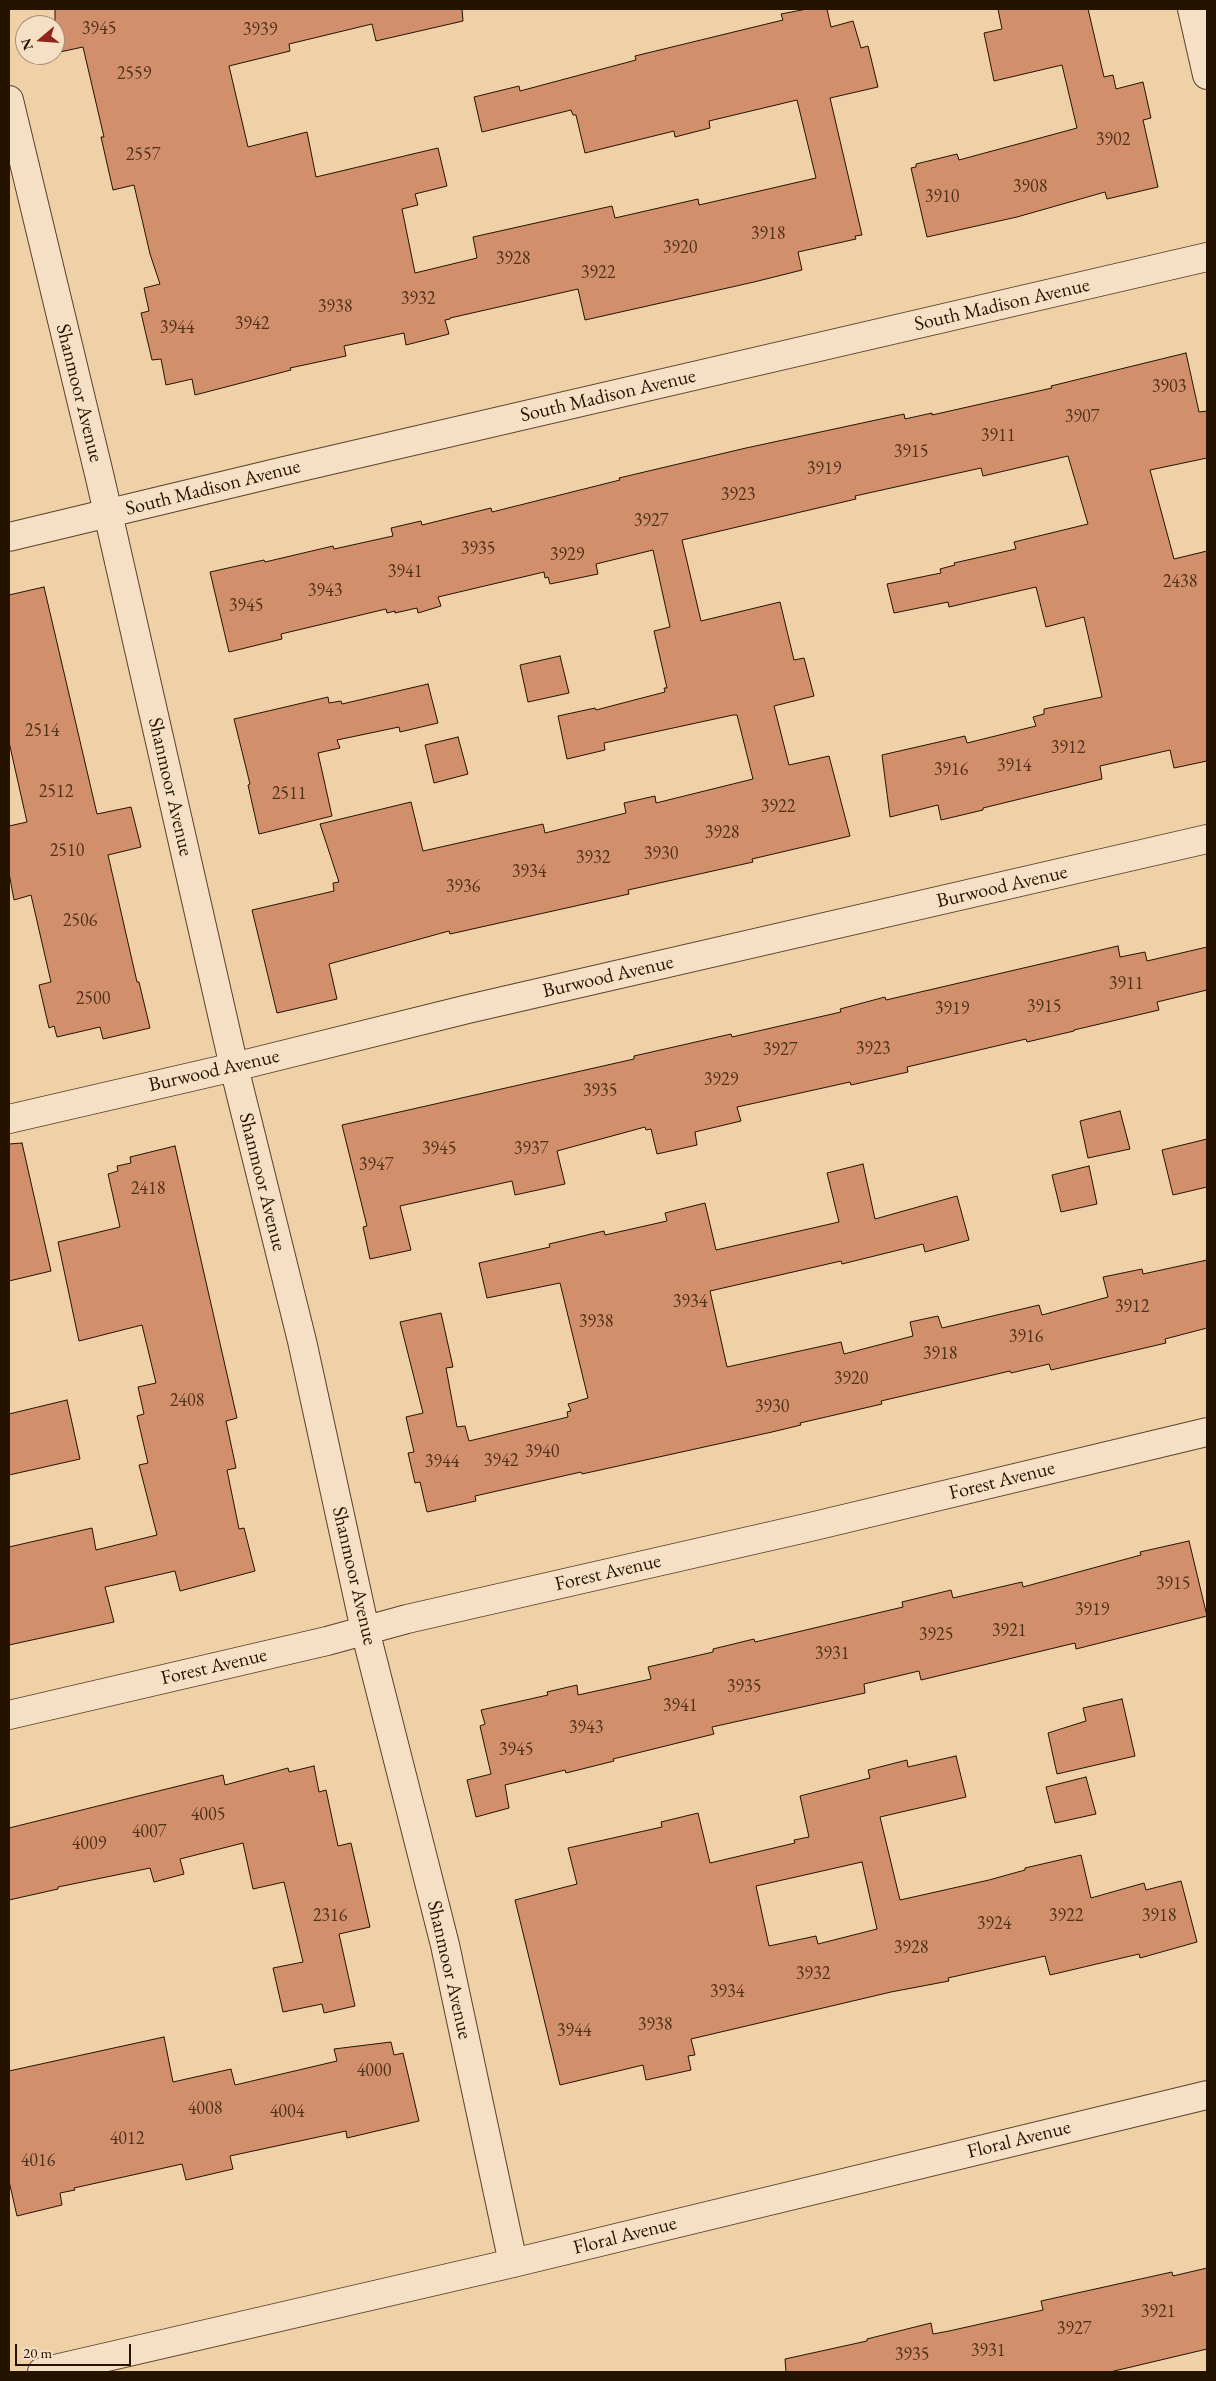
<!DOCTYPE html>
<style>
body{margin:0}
#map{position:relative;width:1216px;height:2381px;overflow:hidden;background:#efd0a7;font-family:"EB Garamond",serif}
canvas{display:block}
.frame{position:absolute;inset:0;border:10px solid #251300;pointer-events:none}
.north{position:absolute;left:15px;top:15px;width:50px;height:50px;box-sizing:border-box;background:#f5e0c6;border:1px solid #a28e77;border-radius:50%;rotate:252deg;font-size:14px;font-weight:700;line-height:20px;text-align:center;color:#251300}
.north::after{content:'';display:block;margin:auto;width:18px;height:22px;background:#8f2418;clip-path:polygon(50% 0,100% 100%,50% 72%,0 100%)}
.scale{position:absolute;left:15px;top:2344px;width:116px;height:22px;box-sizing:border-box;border:2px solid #251300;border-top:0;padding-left:6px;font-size:15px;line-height:18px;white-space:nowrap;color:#251300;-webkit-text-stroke:4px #f5e0c6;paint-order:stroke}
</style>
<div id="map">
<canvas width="1216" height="2381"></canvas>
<div class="frame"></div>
<div class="north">N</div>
<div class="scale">20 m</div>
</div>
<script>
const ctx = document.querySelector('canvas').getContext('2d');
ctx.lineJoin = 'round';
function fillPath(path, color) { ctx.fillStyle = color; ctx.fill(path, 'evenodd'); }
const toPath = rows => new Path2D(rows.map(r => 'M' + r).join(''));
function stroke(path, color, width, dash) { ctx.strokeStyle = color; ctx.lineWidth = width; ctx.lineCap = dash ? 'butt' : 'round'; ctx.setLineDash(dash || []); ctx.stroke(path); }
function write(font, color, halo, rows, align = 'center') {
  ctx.font = font + ' "EB Garamond",serif'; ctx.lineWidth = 5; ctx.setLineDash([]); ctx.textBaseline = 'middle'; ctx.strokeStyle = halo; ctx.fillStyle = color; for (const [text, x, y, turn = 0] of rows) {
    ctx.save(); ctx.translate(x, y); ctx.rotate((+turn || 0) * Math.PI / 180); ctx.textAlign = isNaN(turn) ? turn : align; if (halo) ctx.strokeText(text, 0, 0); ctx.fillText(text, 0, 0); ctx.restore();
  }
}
const building = toPath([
 [55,9,462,9,463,21,376,41,372,24,289,44,290,51,229,66,248,147,307,132,316,177,438,148,447,186,415,194,418,205,402,209,415,273,477,258,473,237,612,206,615,218,698,199,699,205,816,178,797,100,709,121,710,128,675,137,674,131,585,153,576,115,573,115,571,110,482,132,474,97,519,86,520,91,636,60,635,56,783,20,781,14,807,9,827,9,831,27,853,21,861,48,868,46,878,87,830,98,862,235,855,236,856,239,798,252,802,270,754,282,585,320,578,289,450,318,450,319,445,320,449,334,406,345,404,333,344,346,346,356,290,368,291,370,195,395,192,379,166,385,161,359,152,360,141,313,149,311,144,288,160,284,150,254,134,185,113,190,101,137,104,137,83,47,55,53,55,9],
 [998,9,1088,9,1104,77,1113,75,1116,89,1143,82,1151,118,1143,120,1158,187,1107,199,1105,192,1017,217,927,237,911,168,916,167,916,164,957,154,959,160,1077,128,1062,65,994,81,984,33,1002,29,998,9],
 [1186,353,1199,412,1207,411,1207,458,1150,470,1174,559,1207,551,1207,761,1174,768,1170,750,1100,766,1102,779,983,808,983,810,941,820,938,805,890,817,882,755,965,736,967,743,1036,726,1033,717,1044,714,1044,709,1102,697,1084,617,1046,627,1036,587,949,607,948,602,894,613,887,584,941,573,940,569,955,565,954,563,1016,549,1014,542,1088,524,1068,456,983,476,981,468,855,496,856,499,682,540,701,621,780,602,794,660,804,658,814,696,774,706,789,765,829,756,850,836,752,859,753,862,628,890,629,894,450,934,449,931,329,964,337,999,277,1013,252,910,334,891,333,883,339,882,320,824,411,802,423,851,543,824,545,833,626,813,624,803,655,796,656,803,753,779,737,715,733,715,604,743,605,750,567,759,558,716,595,708,596,710,665,692,664,688,667,688,654,631,670,627,653,550,596,564,598,574,550,584,548,577,545,578,544,572,438,597,441,606,418,613,417,608,395,613,395,611,387,613,386,609,281,634,282,639,229,652,210,572,264,560,265,562,333,546,334,549,393,536,391,528,421,521,422,525,491,508,492,512,620,480,619,478,746,448,904,414,905,419,932,413,932,415,1052,388,1051,386,1186,353],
 [44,587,97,814,131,807,141,847,108,855,137,982,139,982,150,1028,103,1039,100,1027,57,1037,54,1026,49,1028,39,985,51,982,31,895,14,900,9,873,9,826,27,822,9,742,9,595,44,587],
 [560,656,569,693,528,702,520,665,560,656],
 [428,684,438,723,400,732,399,727,337,740,340,748,318,753,332,816,259,834,248,785,250,784,234,719,328,697,329,703,341,701,342,704,428,684],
 [458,737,468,774,434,783,425,745,458,737],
 [1118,946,1120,957,1145,952,1147,961,1207,947,1207,990,1157,1002,1159,1010,1074,1030,1074,1031,1027,1042,1026,1039,907,1067,908,1072,851,1085,850,1082,737,1107,741,1121,695,1132,697,1145,657,1154,651,1129,646,1130,645,1127,557,1151,565,1184,515,1195,512,1181,400,1206,411,1250,370,1259,363,1227,367,1226,342,1125,634,1059,634,1056,731,1034,732,1037,841,1012,840,1009,885,997,886,1000,1118,946],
 [1120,1111,1130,1149,1088,1158,1080,1121,1120,1111],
 [1207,1139,1207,1187,1173,1195,1162,1150,1207,1139],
 [22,1143,51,1271,9,1281,9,1144,22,1143],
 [175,1146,237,1418,226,1421,236,1468,227,1470,239,1529,244,1528,255,1571,180,1591,175,1571,105,1587,114,1622,9,1645,9,1547,92,1528,96,1550,157,1535,139,1465,148,1463,137,1416,144,1414,138,1387,156,1383,142,1325,79,1341,58,1242,120,1227,108,1174,118,1171,117,1166,131,1163,130,1157,175,1146],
 [863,1164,875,1219,957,1196,969,1240,925,1252,923,1244,842,1264,841,1261,710,1291,727,1367,841,1342,844,1354,913,1336,910,1322,938,1316,942,1328,1039,1305,1042,1315,1108,1297,1103,1277,1142,1269,1143,1274,1207,1260,1207,1328,1165,1339,1166,1343,1051,1370,1049,1364,1011,1373,1010,1371,881,1401,882,1404,800,1423,801,1425,772,1432,582,1474,581,1472,475,1496,476,1501,427,1512,420,1482,415,1483,408,1453,414,1452,406,1417,423,1413,400,1322,441,1313,453,1367,446,1368,457,1427,465,1426,469,1441,568,1417,567,1412,571,1411,568,1404,588,1398,560,1283,487,1298,479,1263,550,1247,549,1244,604,1231,605,1235,667,1221,665,1213,705,1203,716,1250,839,1222,827,1173,863,1164],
 [1089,1166,1097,1204,1061,1212,1052,1175,1089,1166],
 [67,1400,80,1459,9,1475,9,1414,67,1400],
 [1189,1541,1207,1616,1076,1649,1075,1643,921,1680,919,1671,864,1684,865,1693,712,1727,714,1734,613,1759,614,1761,566,1773,565,1770,505,1785,509,1808,476,1817,467,1780,491,1774,480,1726,485,1724,481,1710,548,1695,547,1692,577,1685,578,1695,651,1679,648,1667,713,1652,713,1649,754,1639,755,1642,903,1607,902,1602,951,1590,953,1598,1022,1582,1023,1587,1141,1555,1140,1552,1189,1541],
 [1122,1699,1135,1756,1057,1774,1048,1733,1086,1721,1083,1708,1122,1699],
 [956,1756,966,1797,880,1817,900,1900,989,1880,1025,1870,1025,1868,1081,1855,1091,1898,1144,1883,1146,1890,1181,1881,1197,1942,1140,1958,1139,1954,1050,1975,1045,1956,948,1978,949,1981,891,1992,691,2039,695,2055,688,2056,691,2070,646,2080,643,2065,560,2085,515,1900,577,1884,568,1848,662,1827,661,1822,698,1813,710,1863,795,1843,794,1840,809,1837,800,1796,870,1778,868,1770,907,1760,908,1767,956,1756],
 [862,1862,877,1929,818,1944,816,1936,769,1946,756,1886,862,1862],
 [314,1766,319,1792,326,1790,338,1846,351,1843,370,1927,339,1934,355,2006,324,2013,322,2004,283,2012,273,1968,303,1962,284,1882,253,1889,243,1843,180,1859,184,1874,154,1882,150,1868,58,1887,58,1889,9,1900,9,1828,223,1775,225,1785,288,1768,289,1772,314,1766],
 [1086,1777,1096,1814,1055,1823,1046,1787,1086,1777],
 [164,2037,173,2082,231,2069,235,2085,337,2061,334,2049,391,2042,394,2055,403,2053,419,2121,347,2138,346,2131,230,2156,233,2169,186,2180,182,2164,74,2188,75,2190,60,2193,62,2205,17,2216,9,2181,9,2071,164,2037],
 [1207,2268,1207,2349,1110,2372,786,2372,785,2359,867,2341,867,2339,931,2323,933,2334,949,2331,1043,2310,1041,2301,1172,2272,1173,2276,1207,2268]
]);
const street = toPath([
 [1192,9,1207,75],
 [9,100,100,478,234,1067,302,1341,365,1630,445,1945,513,2263],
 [9,537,284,471,1207,257],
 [9,1119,234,1067,468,1009,1207,839],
 [9,1715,327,1641,407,1619,806,1528,1207,1432],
 [42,2372,513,2263,1207,2095]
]);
const numberNames = [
 ["3945",99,29],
 ["3939",260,30],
 ["2559",134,74],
 ["3902",1113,140],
 ["2557",143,155],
 ["3908",1030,187],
 ["3910",942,197],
 ["3918",768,234],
 ["3920",680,248],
 ["3928",513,259],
 ["3922",598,273],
 ["3932",418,299],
 ["3938",335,307],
 ["3942",252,324],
 ["3944",177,328],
 ["3903",1169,387],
 ["3907",1082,417],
 ["3911",998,436],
 ["3915",911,452],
 ["3919",824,469],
 ["3923",738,495],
 ["3927",651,521],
 ["3935",478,549],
 ["3929",567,555],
 ["3941",405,572],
 ["2438",1180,582],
 ["3943",325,591],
 ["3945",246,606],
 ["2514",42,731],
 ["3912",1068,748],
 ["3914",1014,766],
 ["3916",951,770],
 ["2512",56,792],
 ["2511",289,794],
 ["3922",778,807],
 ["3928",722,833],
 ["2510",67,851],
 ["3930",661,854],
 ["3932",593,858],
 ["3934",529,872],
 ["3936",463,887],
 ["2506",80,921],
 ["3911",1126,984],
 ["2500",93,999],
 ["3915",1044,1007],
 ["3919",952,1009],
 ["3923",873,1049],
 ["3927",780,1050],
 ["3929",721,1080],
 ["3935",600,1091],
 ["3945",439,1149],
 ["3937",531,1149],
 ["3947",376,1165],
 ["2418",148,1189],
 ["3934",690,1302],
 ["3912",1132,1307],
 ["3938",596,1322],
 ["3916",1026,1337],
 ["3918",940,1354],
 ["3920",851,1379],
 ["2408",187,1401],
 ["3930",772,1407],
 ["3940",542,1452],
 ["3942",501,1461],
 ["3944",442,1462],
 ["3915",1173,1584],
 ["3919",1092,1610],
 ["3921",1009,1631],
 ["3925",936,1635],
 ["3931",832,1654],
 ["3935",744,1687],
 ["3941",680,1706],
 ["3943",586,1728],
 ["3945",516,1750],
 ["4005",208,1815],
 ["4007",149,1832],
 ["4009",89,1844],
 ["2316",330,1916],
 ["3922",1066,1916],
 ["3918",1159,1916],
 ["3924",994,1924],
 ["3928",911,1948],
 ["3932",813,1974],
 ["3934",727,1992],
 ["3938",655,2025],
 ["3944",574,2031],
 ["4000",374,2071],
 ["4008",205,2109],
 ["4004",287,2112],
 ["4012",127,2139],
 ["4016",38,2161],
 ["3921",1158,2312],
 ["3927",1074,2329],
 ["3931",988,2351],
 ["3935",912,2355]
];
const streetNames = [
 ["South Madison Avenue",1002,305,-13],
 ["Shanmoor Avenue",79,393,76],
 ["South Madison Avenue",608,396,-13],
 ["South Madison Avenue",213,488,-14],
 ["Shanmoor Avenue",170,787,77],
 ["Burwood Avenue",1002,887,-13],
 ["Burwood Avenue",608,977,-13],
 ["Burwood Avenue",214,1071,-13],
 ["Shanmoor Avenue",262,1182,76],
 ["Forest Avenue",1002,1481,-14],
 ["Forest Avenue",608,1573,-13],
 ["Shanmoor Avenue",354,1576,77],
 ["Forest Avenue",214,1667,-13],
 ["Shanmoor Avenue",449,1970,77],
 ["Floral Avenue",1019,2140,-14],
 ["Floral Avenue",625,2236,-14]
];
fillPath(building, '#d18f6c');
stroke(building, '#251300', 1);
stroke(street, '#58422a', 30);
stroke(street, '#f5e0c6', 28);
write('18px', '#50321b', null, numberNames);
write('20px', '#251300', '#f5e0c6', streetNames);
</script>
